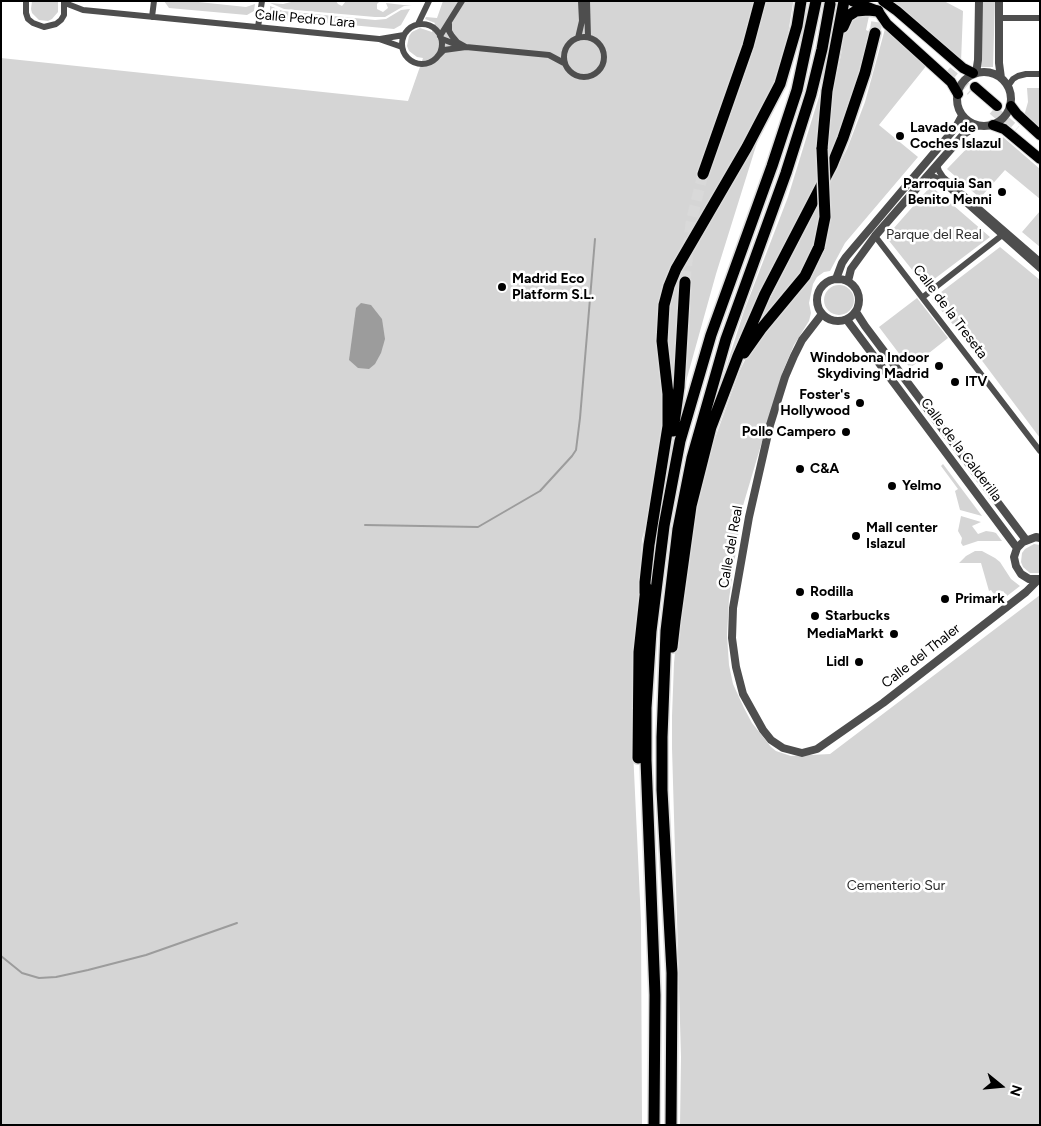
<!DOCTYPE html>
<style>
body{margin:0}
#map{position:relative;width:1041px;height:1126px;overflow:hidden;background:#fff;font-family:Figtree,sans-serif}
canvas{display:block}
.frame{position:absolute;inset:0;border:2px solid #000;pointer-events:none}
.north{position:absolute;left:976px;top:1061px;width:50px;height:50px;-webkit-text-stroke:4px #fff;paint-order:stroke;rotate:107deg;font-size:14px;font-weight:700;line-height:20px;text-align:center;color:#000}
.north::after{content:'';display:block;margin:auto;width:18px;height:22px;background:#000;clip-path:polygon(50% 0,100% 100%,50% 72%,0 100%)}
</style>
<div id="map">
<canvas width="1041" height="1126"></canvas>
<div class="frame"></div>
<div class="north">N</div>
</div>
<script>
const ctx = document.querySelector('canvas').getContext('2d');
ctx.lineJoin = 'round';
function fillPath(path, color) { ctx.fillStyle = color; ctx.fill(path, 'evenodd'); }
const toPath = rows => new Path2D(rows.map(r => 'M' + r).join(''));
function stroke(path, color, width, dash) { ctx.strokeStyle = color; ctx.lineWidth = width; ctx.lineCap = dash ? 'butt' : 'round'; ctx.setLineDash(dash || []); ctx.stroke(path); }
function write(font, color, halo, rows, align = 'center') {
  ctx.font = font + ' Figtree,sans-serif'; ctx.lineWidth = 5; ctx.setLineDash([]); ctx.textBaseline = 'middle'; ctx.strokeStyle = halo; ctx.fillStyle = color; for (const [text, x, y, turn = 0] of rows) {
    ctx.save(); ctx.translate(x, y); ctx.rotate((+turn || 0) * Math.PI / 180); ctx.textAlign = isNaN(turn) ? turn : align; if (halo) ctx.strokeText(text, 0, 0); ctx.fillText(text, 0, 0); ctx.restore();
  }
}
const green = toPath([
 [32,1,58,1,58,12,52,19,48,21,39,20,32,13,31,9],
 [164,1,189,1,246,7,255,4,254,11,247,15,169,8],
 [295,1,336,1,338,4,342,6,346,1,375,1,379,2,377,4,377,9,383,12,388,8,386,3,412,6,404,6,385,17,375,17,284,9,270,3,283,4],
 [443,1,793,1,793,3,785,53,716,274,642,539,633,750,641,921,642,1125,1,1125,1,58,408,101,423,58,417,57,409,51,407,46,409,36,412,32,420,28,432,32,435,23,425,19,426,17,437,18],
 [887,1,944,1,963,11,961,62],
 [982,1,995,1,993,67,981,67],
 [270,6,283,11,375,20,386,19,401,10,410,9,401,25,394,29,274,18,270,13],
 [862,14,869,16,866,30,870,32,847,112,832,156,749,315,720,386,744,311,788,197,826,74,832,94,841,55,844,32,852,19],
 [885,29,927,65,879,125,918,157,845,243,830,271,824,272,817,277,813,284,809,303,811,313,809,321,794,345,783,371,742,509,729,599,727,635,729,665,733,684,744,708,752,723,771,747,776,751,791,756,830,754,1040,595,1040,1125,680,1125,681,1057,672,748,672,716,674,663,678,620,695,506,714,441,739,372,747,356,812,259,751,336,847,149,865,102],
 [1027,88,1040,88,1040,131,1024,116,1028,102],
 [1003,137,1040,169,1040,199,1005,170,980,198,947,169,973,142,992,142],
 [931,186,990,237,925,286,886,237],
 [1040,211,1040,247,1022,232],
 [1000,247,1040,280,1040,438,974,350,932,299],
 '824 300a15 15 0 1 1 30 0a15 15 0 1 1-30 0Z',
 [917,298,948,338,910,368,879,327],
 [943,464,982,516,960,510,955,491,958,489,941,466],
 [961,516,981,522,972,526,978,534,986,531,993,532,996,533,1002,541,978,541,963,546,961,543,962,538,958,531],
 [1034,544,1040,545,1040,573,1030,573,1023,567,1021,562,1022,553,1025,549],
 [975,551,982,551,995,558,1000,562,1011,579,1020,586,1007,596,1003,591,995,596,991,590,989,591,981,563,959,563,966,556]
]);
const water = toPath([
 [361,303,371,305,382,319,385,339,381,353,375,364,369,369,358,368,349,360,356,308]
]);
const stream = toPath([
 [365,525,478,527,540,491,572,456,576,450,580,418,595,239],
 [1,956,22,973,39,978,56,977,88,970,146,955,237,923]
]);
const primaryTunnel = toPath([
 [947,71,971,91],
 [993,110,1016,130]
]);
const motorwayTunnel = toPath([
 [875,33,880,1],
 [685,282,691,222,703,174]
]);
const minor = toPath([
 [26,1,26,13,28,19,33,23,44,27,56,24,61,20,64,15,64,1],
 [587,1,588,37],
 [65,3,83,10,379,39,402,47],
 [152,17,154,1],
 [999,18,1040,18],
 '402 44a20 20 0 1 1 40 0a20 20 0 1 1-40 0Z',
 [418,24,429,1],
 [449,24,449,31,452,36,457,42,466,47],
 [258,27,262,1],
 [440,36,462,1],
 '564 57a20 20 0 1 1 40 0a20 20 0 1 1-40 0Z',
 [578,38,582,21,581,1],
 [380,39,404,35],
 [442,39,460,46],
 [439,55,444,50,466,47,549,55,564,63],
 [1008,86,1013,79,1018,76,1026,74,1040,74],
 [937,165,939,171,943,177,1040,261],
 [926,177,935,177,940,180,1040,269],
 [875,236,1040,451],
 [923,297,1001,236]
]);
const tertiary = toPath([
 [999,1,999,63,1001,78],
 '957 99a27 27 0 1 1 54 0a27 27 0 1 1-54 0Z',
 [976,73,978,60,979,1],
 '817 300a21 21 0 1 1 42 0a21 21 0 1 1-42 0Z',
 [836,279,842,263,846,257,956,127,962,116],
 [848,281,851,269,875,236,964,134,976,126],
 [856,312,865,326,1026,540],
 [822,314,802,340,794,356,785,377,770,425,749,517,733,608,732,638,736,667,743,694,763,730,771,740,783,748,802,753,817,749,883,703,1026,592,1038,580],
 [847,320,1017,548],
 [1040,538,1036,537,1023,542,1017,548,1014,557,1016,566,1021,574,1029,579,1040,579]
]);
const primary = toPath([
 [852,1,878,11,887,24,951,82,958,94],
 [883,1,897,11,963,68,973,73],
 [975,87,997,106],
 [1011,106,1017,114,1040,135],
 [993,125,1004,129,1040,159]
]);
const motorway = toPath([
 [843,27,848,16,856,11,868,10,878,11],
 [822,149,827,91,844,1],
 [703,174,748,46,760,1],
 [744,353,761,329,805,276,819,247],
 [673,431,679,387,685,282],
 [645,593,645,582,649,545,668,426,668,394,662,341,664,305,669,286,676,269,747,147,780,84,797,26,801,1],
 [672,647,675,621,691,506,711,427,738,356,765,294,832,165,843,138,865,73,875,33],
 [638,758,639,652,646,587],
 [654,1125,655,995,646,760,646,708,651,631,664,526,680,441,711,335,772,166,797,90,816,1],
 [671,1125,672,973,662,790,662,737,666,631,678,529,692,458,726,339,786,173,811,94,822,49,830,4]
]);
const motorwayBridge = toPath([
 [819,247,825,217,822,149]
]);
const markers = [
 [900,136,5,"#000"],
 [1002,192,5,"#000"],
 [502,287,5,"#000"],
 [939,366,5,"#000"],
 [955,382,5,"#000"],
 [860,403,5,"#000"],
 [846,432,5,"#000"],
 [800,469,5,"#000"],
 [892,486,5,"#000"],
 [856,536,5,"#000"],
 [800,592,5,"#000"],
 [945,599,5,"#000"],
 [815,616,5,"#000"],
 [894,634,5,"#000"],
 [859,662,5,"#000"]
];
const streetNames = [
 ["Calle Pedro Lara",305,19,5],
 ["Calle de la Treseta",950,312,53],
 ["Calle de la Calderilla",961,450,53],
 ["Calle del Real",731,547,-80],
 ["Calle del Thaler",921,656,-38]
];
const poiNames = [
 ["Lavado de",910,128],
 ["Coches Islazul",910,144],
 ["Parroquia San",992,184,"right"],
 ["Benito Menni",992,200,"right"],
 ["Madrid Eco",512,279],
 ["Platform S.L.",512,295],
 ["Windobona Indoor",929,358,"right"],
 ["Skydiving Madrid",929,374,"right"],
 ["ITV",965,382],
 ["Foster's",850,395,"right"],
 ["Hollywood",850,411,"right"],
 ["Pollo Campero",836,432,"right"],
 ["C&A",810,469],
 ["Yelmo",902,486],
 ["Mall center",866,528],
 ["Islazul",866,544],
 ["Rodilla",810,592],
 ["Primark",955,599],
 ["Starbucks",825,616],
 ["MediaMarkt",884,634,"right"],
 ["Lidl",849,662,"right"]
];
const parkNames = [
 ["Parque del Real",934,235],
 ["Cementerio Sur",896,886]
];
fillPath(green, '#d5d5d5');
fillPath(water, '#9c9c9c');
stroke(stream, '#9c9c9c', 2);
stroke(primaryTunnel, '#d9d9d9', 10, [10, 5]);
stroke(motorwayTunnel, '#d9d9d9', 11, [11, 5.5]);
stroke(primary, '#dbdbdb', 12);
stroke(motorway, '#dbdbdb', 14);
stroke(minor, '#4e4e4e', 6);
stroke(tertiary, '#4e4e4e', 8);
stroke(primary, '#000', 10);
stroke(motorway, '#000', 11);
stroke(motorwayBridge, '#dbdbdb', 14, []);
stroke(motorwayBridge, '#000', 11);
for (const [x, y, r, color] of markers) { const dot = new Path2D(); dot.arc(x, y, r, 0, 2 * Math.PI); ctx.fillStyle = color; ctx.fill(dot); stroke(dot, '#fff', 2); }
write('14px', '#000', '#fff', streetNames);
write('bold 14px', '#000', '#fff', poiNames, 'left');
write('14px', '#2c2c2c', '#fff', parkNames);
</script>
